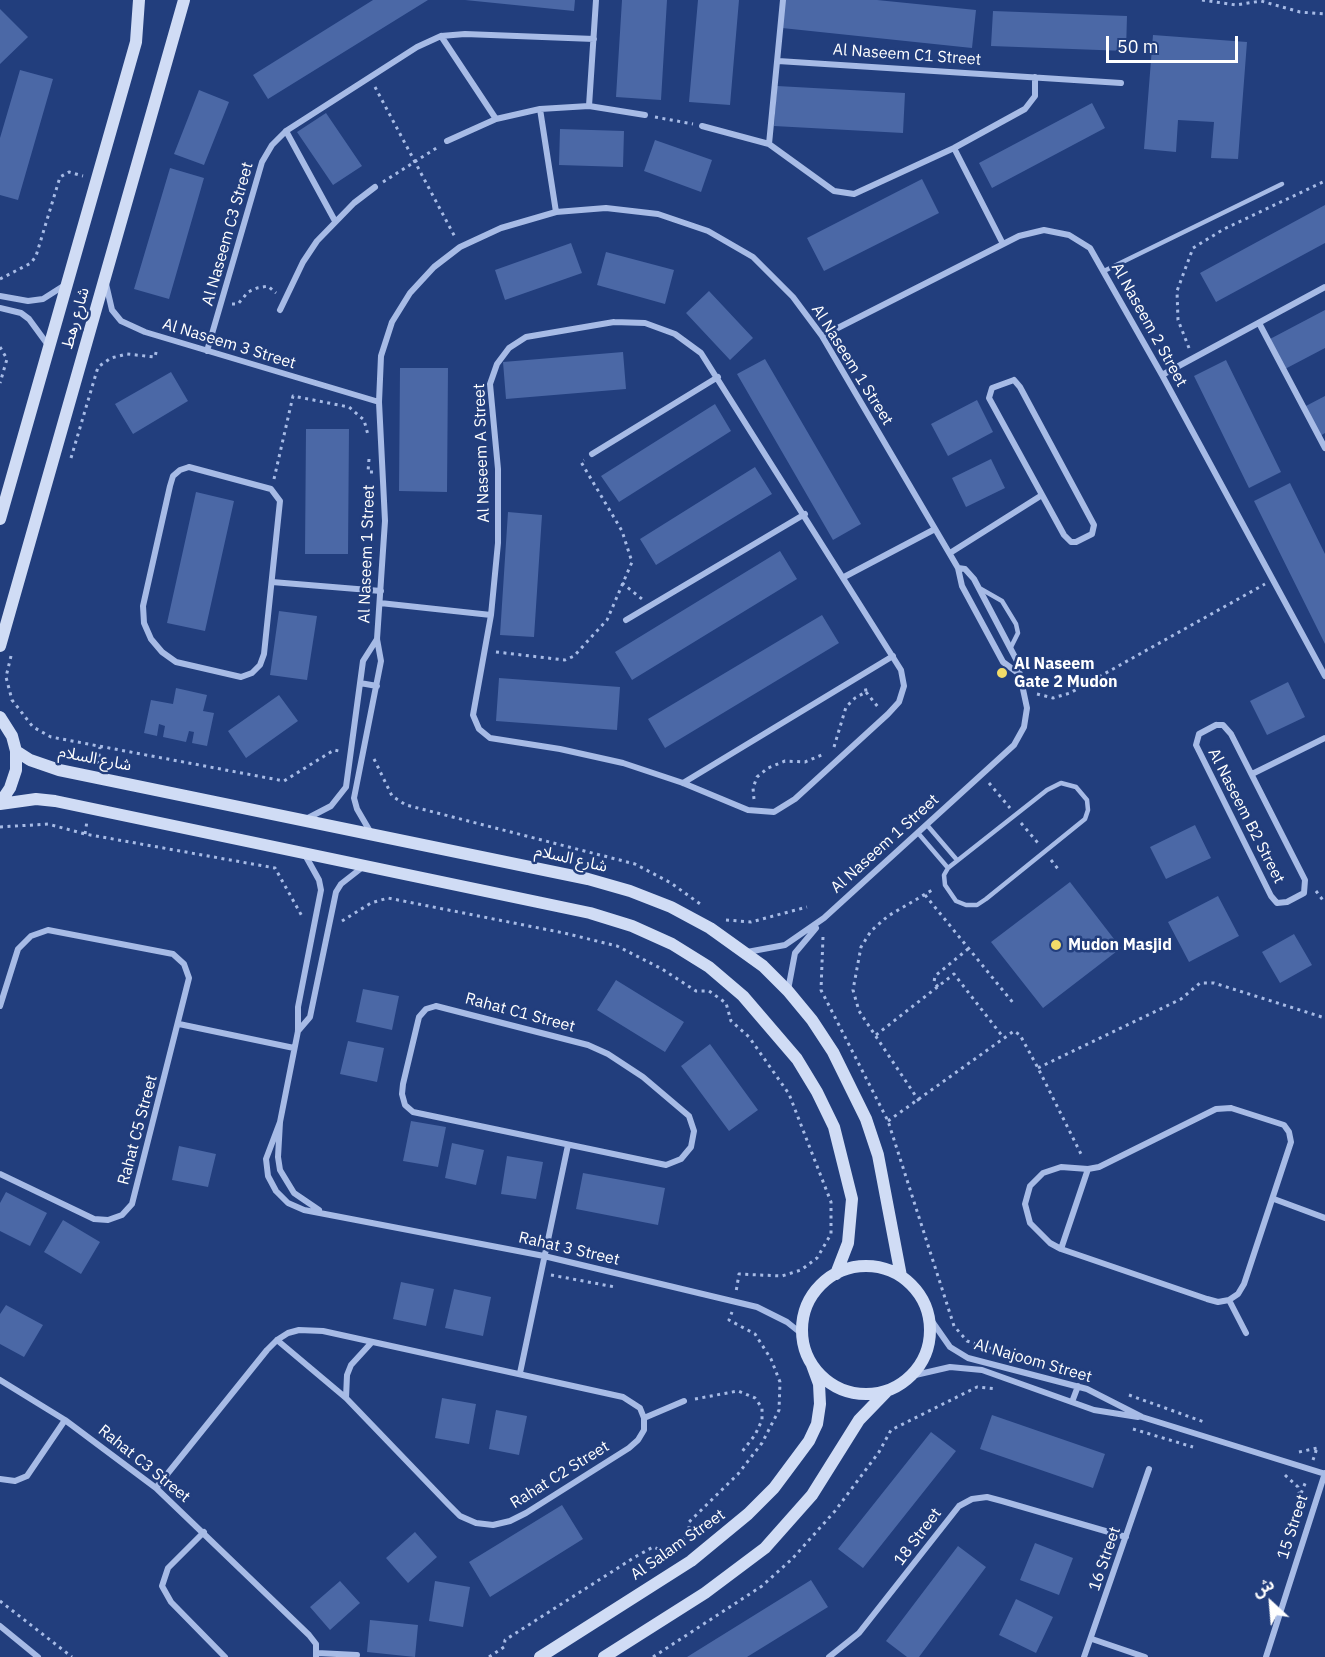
<!DOCTYPE html>
<meta charset="utf-8">
<style>
body{margin:0}
#map{position:relative;width:1325px;height:1657px;overflow:hidden;background:#223e7d;font-family:"IBM Plex Sans","Noto Sans Arabic",sans-serif}
canvas{display:block}
.north{position:absolute;left:1241px;top:1573px;width:60px;height:60px;-webkit-text-stroke:4px #223e7d;paint-order:stroke;rotate:334deg;font-size:16px;font-weight:700;line-height:24px;text-align:center;color:#fff}
.north::after{content:'';display:block;margin:auto;width:21px;height:27px;background:#fff;clip-path:polygon(50% 0,100% 100%,50% 72%,0 100%)}
.scale{position:absolute;left:1106px;top:36px;width:132px;height:27px;box-sizing:border-box;border:3px solid #fff;border-top:0;padding-left:8px;font-size:18px;line-height:21px;white-space:nowrap;color:#fff;-webkit-text-stroke:4px #223e7d;paint-order:stroke}
</style>
<div id="map">
<canvas width="1325" height="1657"></canvas>
<div class="north">ش</div>
<div class="scale">50 m</div>
</div>
<script>
const ctx = document.querySelector('canvas').getContext('2d');
ctx.lineJoin = 'round';
function fillPath(path, color) { ctx.fillStyle = color; ctx.fill(path, 'evenodd'); }
const toPath = rows => new Path2D(rows.map(r => 'M' + r).join(''));
function stroke(path, color, width, dash) { ctx.strokeStyle = color; ctx.lineWidth = width; ctx.lineCap = dash ? 'butt' : 'round'; ctx.setLineDash(dash || []); ctx.stroke(path); }
function write(font, color, halo, rows, align = 'center') {
  ctx.font = font + ' "IBM Plex Sans","Noto Sans Arabic",sans-serif'; ctx.lineWidth = 5; ctx.setLineDash([]); ctx.textBaseline = 'middle'; ctx.strokeStyle = halo; ctx.fillStyle = color; for (const [text, x, y, turn = 0] of rows) {
    ctx.save(); ctx.translate(x, y); ctx.rotate((+turn || 0) * Math.PI / 180); ctx.textAlign = isNaN(turn) ? turn : align; if (halo) ctx.strokeText(text, 0, 0); ctx.fillText(text, 0, 0); ctx.restore();
  }
}
const building = toPath([
 [373,0,428,0,268,99,253,75],
 [465,0,575,0,574,11],
 [622,0,667,0,661,100,616,97],
 [698,0,739,0,730,105,689,102],
 [785,0,877,0,976,10,972,48,782,28],
 [0,9,28,37,0,64],
 [993,11,1127,16,1126,51,991,46],
 [1153,35,1247,42,1238,159,1211,158,1214,122,1178,120,1176,152,1144,149],
 [20,70,53,79,18,200,0,195,0,138],
 [777,86,905,93,903,133,774,126],
 [199,90,229,102,204,165,174,154],
 [1092,103,1105,128,992,188,979,163],
 [326,113,362,166,333,185,297,132],
 [560,129,624,131,623,167,559,165],
 [655,140,712,160,701,192,644,171],
 [170,168,204,178,169,299,134,289],
 [922,179,939,213,824,271,807,238],
 [1325,205,1325,243,1216,302,1200,273],
 [571,243,582,273,505,300,495,270],
 [606,252,674,270,665,304,597,285],
 [709,291,753,338,730,360,686,313],
 [1325,310,1325,348,1285,369,1270,339],
 [623,352,626,389,506,399,503,362],
 [765,359,861,524,833,540,737,374],
 [1226,360,1281,472,1249,488,1194,376],
 [400,368,448,368,447,492,399,491],
 [171,372,188,401,133,434,115,404],
 [1325,396,1325,433,1320,436,1304,407],
 [977,400,993,432,948,456,931,424],
 [715,404,731,431,619,502,601,476],
 [306,429,349,429,348,554,305,554],
 [991,459,1005,488,966,507,952,478],
 [755,467,772,494,656,565,640,539],
 [1290,483,1325,554,1325,644,1254,501],
 [196,492,234,501,205,631,167,623],
 [508,512,542,515,534,637,500,635],
 [780,551,797,579,632,680,615,652],
 [279,611,317,616,307,680,270,675],
 [822,615,839,643,665,748,648,719],
 [499,678,620,687,617,730,496,721],
 [1288,682,1305,717,1267,735,1250,701],
 [176,688,207,695,203,711,214,713,207,746,192,743,194,732,189,731,186,742,163,737,165,726,159,724,157,736,144,733,151,700,173,704],
 [279,695,298,721,246,758,228,731],
 [1195,825,1211,858,1166,879,1150,847],
 [1070,882,1121,948,1043,1008,991,942],
 [1218,896,1239,936,1189,962,1168,922],
 [1294,934,1312,965,1280,983,1262,952],
 [616,980,684,1022,665,1052,597,1010],
 [363,989,399,996,392,1030,356,1022],
 [348,1041,384,1048,377,1082,340,1074],
 [710,1044,758,1110,729,1131,681,1066],
 [411,1121,446,1127,438,1167,403,1161],
 [452,1143,484,1150,476,1185,445,1178],
 [179,1146,216,1154,208,1187,172,1180],
 [507,1156,543,1162,536,1199,501,1194],
 [583,1173,665,1188,658,1225,576,1209],
 [6,1192,47,1213,30,1246,0,1231,0,1203],
 [63,1220,100,1242,81,1274,44,1252],
 [401,1282,434,1289,426,1326,393,1319],
 [454,1289,491,1297,483,1336,445,1328],
 [6,1305,43,1325,24,1357,0,1344,0,1314],
 [442,1398,476,1404,469,1444,435,1438],
 [496,1410,527,1416,519,1455,489,1449],
 [992,1415,1105,1454,1093,1488,980,1449],
 [931,1432,956,1451,863,1568,838,1549],
 [562,1505,583,1539,490,1597,469,1562],
 [415,1532,437,1557,408,1583,386,1558],
 [1035,1543,1073,1558,1059,1595,1020,1580],
 [958,1546,986,1567,919,1657,907,1657,886,1641],
 [811,1580,828,1607,747,1657,687,1657],
 [340,1581,360,1603,330,1630,310,1607],
 [435,1581,470,1587,463,1627,429,1621],
 [1016,1599,1053,1617,1036,1653,999,1635],
 [370,1620,418,1625,415,1657,367,1652]
]);
const path = toPath([
 [1202,0,1236,5,1261,1,1300,12,1325,14],
 [375,87,455,237],
 [655,117,693,124],
 [383,182,438,147],
 [0,279,31,263,36,256,60,177,69,172,83,176],
 [232,304,238,304,248,292,257,288,268,286,276,293],
 [0,347,7,359,0,383],
 [1189,348,1178,320,1177,291,1193,248,1224,229,1325,181],
 [71,458,98,367,111,358,127,354,155,357,157,348],
 [369,459,368,472,373,472],
 [274,479,293,396,349,407,364,420,368,435],
 [622,583,642,599],
 [496,652,565,660,574,656,607,620,632,562,622,531,581,462,584,460],
 [11,656,6,677,12,700,33,727,51,737,284,781,334,750,339,751],
 [866,692,878,707],
 [1037,694,1053,698,1070,693,1265,584],
 [834,747,846,707,855,698,866,692,865,685],
 [374,759,392,796,406,805,635,864,671,883,703,906],
 [98,764,100,747],
 [989,783,1010,808],
 [754,799,753,788,757,777,768,768,785,761,805,762,824,754],
 [1021,823,1038,843],
 [0,827,48,824,85,834,275,868,303,918],
 [85,834,87,821],
 [1051,860,1058,869],
 [1316,891,1325,903],
 [925,895,1014,1004],
 [726,920,751,922,807,907],
 [342,921,371,903,388,898,564,933,617,946,662,969,696,991,709,991,726,1003,731,1021,749,1037,789,1094,831,1202,831,1234,817,1258,801,1270,782,1276,739,1274,736,1292],
 [823,937,821,990,888,1121,954,1326,967,1341,1026,1359],
 [938,987,934,982,935,976,968,949],
 [876,1035,954,974,1003,1037],
 [1038,1068,1181,999,1200,983,1214,983,1325,1018],
 [919,1101,859,1011,853,990,861,947,871,931,888,916,934,889],
 [888,1121,1014,1031,1020,1035,1038,1068,1082,1156],
 [551,1275,615,1287],
 [1129,1395,1204,1422],
 [695,1399,738,1391,755,1398,762,1408,762,1420,755,1435,741,1453],
 [1133,1429,1193,1447],
 [1299,1452,1317,1448],
 [1313,1460,1317,1448],
 [1285,1475,1298,1487,1300,1496,1306,1481],
 [0,1601,72,1657],
 [489,1657,504,1647,505,1640,635,1557,653,1547,664,1551,689,1536,689,1522,738,1474,762,1443,779,1410,780,1382,771,1359,755,1334,729,1320,732,1312],
 [653,1657,762,1586,792,1559,835,1511,879,1452,891,1430,977,1387,997,1389]
]);
const lane = toPath([
 [1104,271,1282,184],
 [981,589,1002,601,1016,624,1018,633,1011,647],
 [1061,783,1076,787,1087,800,1088,810,1085,819,986,899,977,905,966,905,956,901,945,885,944,875,948,868,1047,790,1061,783],
 [927,825,957,860],
 [918,833,948,868]
]);
const street = toPath([
 [441,36,496,119],
 [778,61,1121,83],
 [589,106,596,0],
 [540,109,556,212],
 [702,126,769,144,834,191,854,194,954,148,1025,109,1035,96,1035,77],
 [286,131,335,221],
 [447,141,496,119,540,109,589,106,645,115],
 [769,144,783,0],
 [954,148,1003,244],
 [106,284,112,310,121,321,145,332,379,402],
 [0,296,28,301,43,299,65,285],
 [0,308,21,313,29,319,48,345],
 [280,310,303,262,317,241,354,203,375,187],
 [614,322,645,323,675,334,701,353,901,670,904,686,899,702,888,714,795,799,774,812,748,810,683,783,623,763,560,749,490,738,479,729,473,715,491,615,498,543,498,469,490,384,497,364,509,348,526,337,614,322],
 [1259,323,1325,448],
 [822,336,1019,236,1044,230,1069,235,1090,248,1162,375,1325,676],
 [207,351,262,162,272,145,286,131,417,47,441,36,465,34,594,39],
 [1162,375,1325,287],
 [1014,380,1020,387,1094,525,1092,534,1076,542,1071,542,1064,535,989,398,992,388,1014,380],
 [592,454,718,377],
 [189,467,271,489,280,501,264,654,260,665,252,673,241,677,176,662,162,652,151,639,144,623,143,606,170,486,173,476,180,470,189,467],
 [950,553,1042,495],
 [844,577,935,529],
 [272,582,381,591],
 [380,603,491,615],
 [626,620,805,514],
 [360,683,377,686],
 [1216,725,1223,725,1231,734,1305,880,1304,893,1287,902,1277,903,1271,896,1196,745,1199,734,1216,725],
 [1252,774,1325,738],
 [683,783,893,656],
 [306,819,331,806,346,787,363,661,377,639],
 [371,833,357,809,354,798,381,661,377,639,385,521,379,402,381,356,392,322,410,293,434,267,460,247,501,228,556,212,606,208,658,214,708,231,753,257,793,297,822,336,958,568,962,586,1003,662,1018,673],
 [304,853,319,880,321,890,298,1007,298,1031,280,1122,278,1157,280,1170,294,1193,319,1210],
 [747,952,785,945,824,918,1014,745,1024,727,1027,708,1017,661,974,579,965,569,958,568],
 [788,990,795,953,816,928],
 [0,1006,18,949,31,936,48,930,173,954,184,964,189,978,132,1204,122,1215,108,1220,94,1219,0,1174],
 [436,1006,588,1045,608,1054,643,1077,689,1116,694,1131,691,1147,681,1159,666,1165,413,1112,405,1105,402,1094,403,1084,419,1017,426,1009,436,1006],
 [179,1024,294,1048],
 [298,1031,310,1017,336,892,341,884,364,866],
 [1231,1108,1284,1125,1289,1132,1291,1142,1244,1284,1238,1294,1229,1300,1218,1302,1207,1299,1061,1249,1050,1243,1030,1223,1025,1204,1030,1186,1043,1173,1061,1167,1088,1169,1099,1167,1216,1109,1231,1108],
 [280,1122,266,1159,268,1176,276,1191,288,1203,304,1210,544,1256,757,1307,787,1322,802,1334],
 [1274,1199,1325,1218],
 [1061,1249,1088,1169],
 [1229,1300,1246,1333],
 [929,1317,950,1347,968,1358,1087,1389,1142,1417,1325,1474],
 [520,1373,568,1145],
 [911,1376,950,1367,982,1370,1094,1410,1138,1417],
 [0,1380,65,1420,156,1488,309,1635,316,1644,316,1657],
 [346,1398,347,1375,351,1365,372,1342],
 [1072,1402,1078,1386],
 [644,1418,684,1401],
 [0,1479,15,1481,27,1476,65,1420],
 [156,1488,267,1350,277,1340,288,1333,299,1330,323,1331,623,1397,640,1408,644,1418,644,1430,638,1440,629,1448,526,1513,510,1521,493,1525,476,1523,460,1516,448,1504,346,1398,277,1340],
 [204,1532,168,1568,162,1586,171,1602,225,1657],
 [0,1626,38,1657],
 [1092,1639,1145,1657],
 [317,1653,357,1655],
 [829,1657,859,1633,959,1506,972,1499,987,1497,1002,1501,1126,1537],
 [1084,1657,1149,1469],
 [1266,1657,1325,1473]
]);
const secondary = toPath([
 [0,519,136,42,139,0],
 [0,646,184,0],
 [0,717,12,736,16,751,16,770,10,788,0,803],
 [16,751,30,760,59,770,588,879,630,891,671,907,710,928,763,966,788,991,812,1020,833,1052,866,1119,878,1155,901,1276],
 [0,804,36,799,55,801,590,913,632,926,672,944,709,967,743,996,797,1059,817,1092,834,1127,852,1199,848,1243,836,1274],
 '802 1330a64 64 0 1 1 128 0a64 64 0 1 1-128 0Z',
 [540,1657,691,1561,748,1514,774,1488,809,1441,817,1424,820,1404,819,1384,812,1365],
 [604,1657,705,1593,765,1548,812,1495,859,1420,887,1391]
]);
const markers = [
 [1002,673,6,"#f2dc69"],
 [1056,945,6,"#f2dc69"]
];
const streetNames = [
 ["Al Naseem C1 Street",907,55,4],
 ["Al Naseem C3 Street",228,234,-74],
 ["شارع رهط",76,318,-74],
 ["Al Naseem 2 Street",1149,325,61],
 ["Al Naseem 3 Street",229,344,17],
 ["Al Naseem 1 Street",852,365,58],
 ["Al Naseem A Street",482,453,-92],
 ["Al Naseem 1 Street",367,554,-88],
 ["شارع السلام",95,759,11],
 ["Al Naseem B2 Street",1246,816,63],
 ["Al Naseem 1 Street",885,844,-42],
 ["شارع السلام",571,859,13],
 ["Rahat C1 Street",520,1013,15],
 ["Rahat C5 Street",138,1130,-75],
 ["Rahat 3 Street",569,1249,13],
 ["Al Najoom Street",1033,1361,16],
 ["Rahat C3 Street",144,1464,39],
 ["Rahat C2 Street",560,1475,-32],
 ["15 Street",1293,1527,-72],
 ["18 Street",918,1537,-53],
 ["Al Salam Street",678,1545,-35],
 ["16 Street",1105,1559,-71]
];
const poiNames = [
 ["Al Naseem",1014,664],
 ["Gate 2 Mudon",1014,682],
 ["Mudon Masjid",1068,945]
];
fillPath(building, '#4b68a6');
stroke(path, '#a7bbe6', 3, [3, 4.5]);
stroke(lane, '#a7bbe6', 4.5);
stroke(street, '#a7bbe6', 6);
stroke(secondary, '#d0dcf5', 12);
for (const [x, y, r, color] of markers) { const dot = new Path2D(); dot.arc(x, y, r, 0, 2 * Math.PI); ctx.fillStyle = color; ctx.fill(dot); stroke(dot, '#223e7d', 2); }
write('16px', '#fff', '#223e7d', streetNames);
write('bold 16px', '#fff', '#223e7d', poiNames, 'left');
</script>
